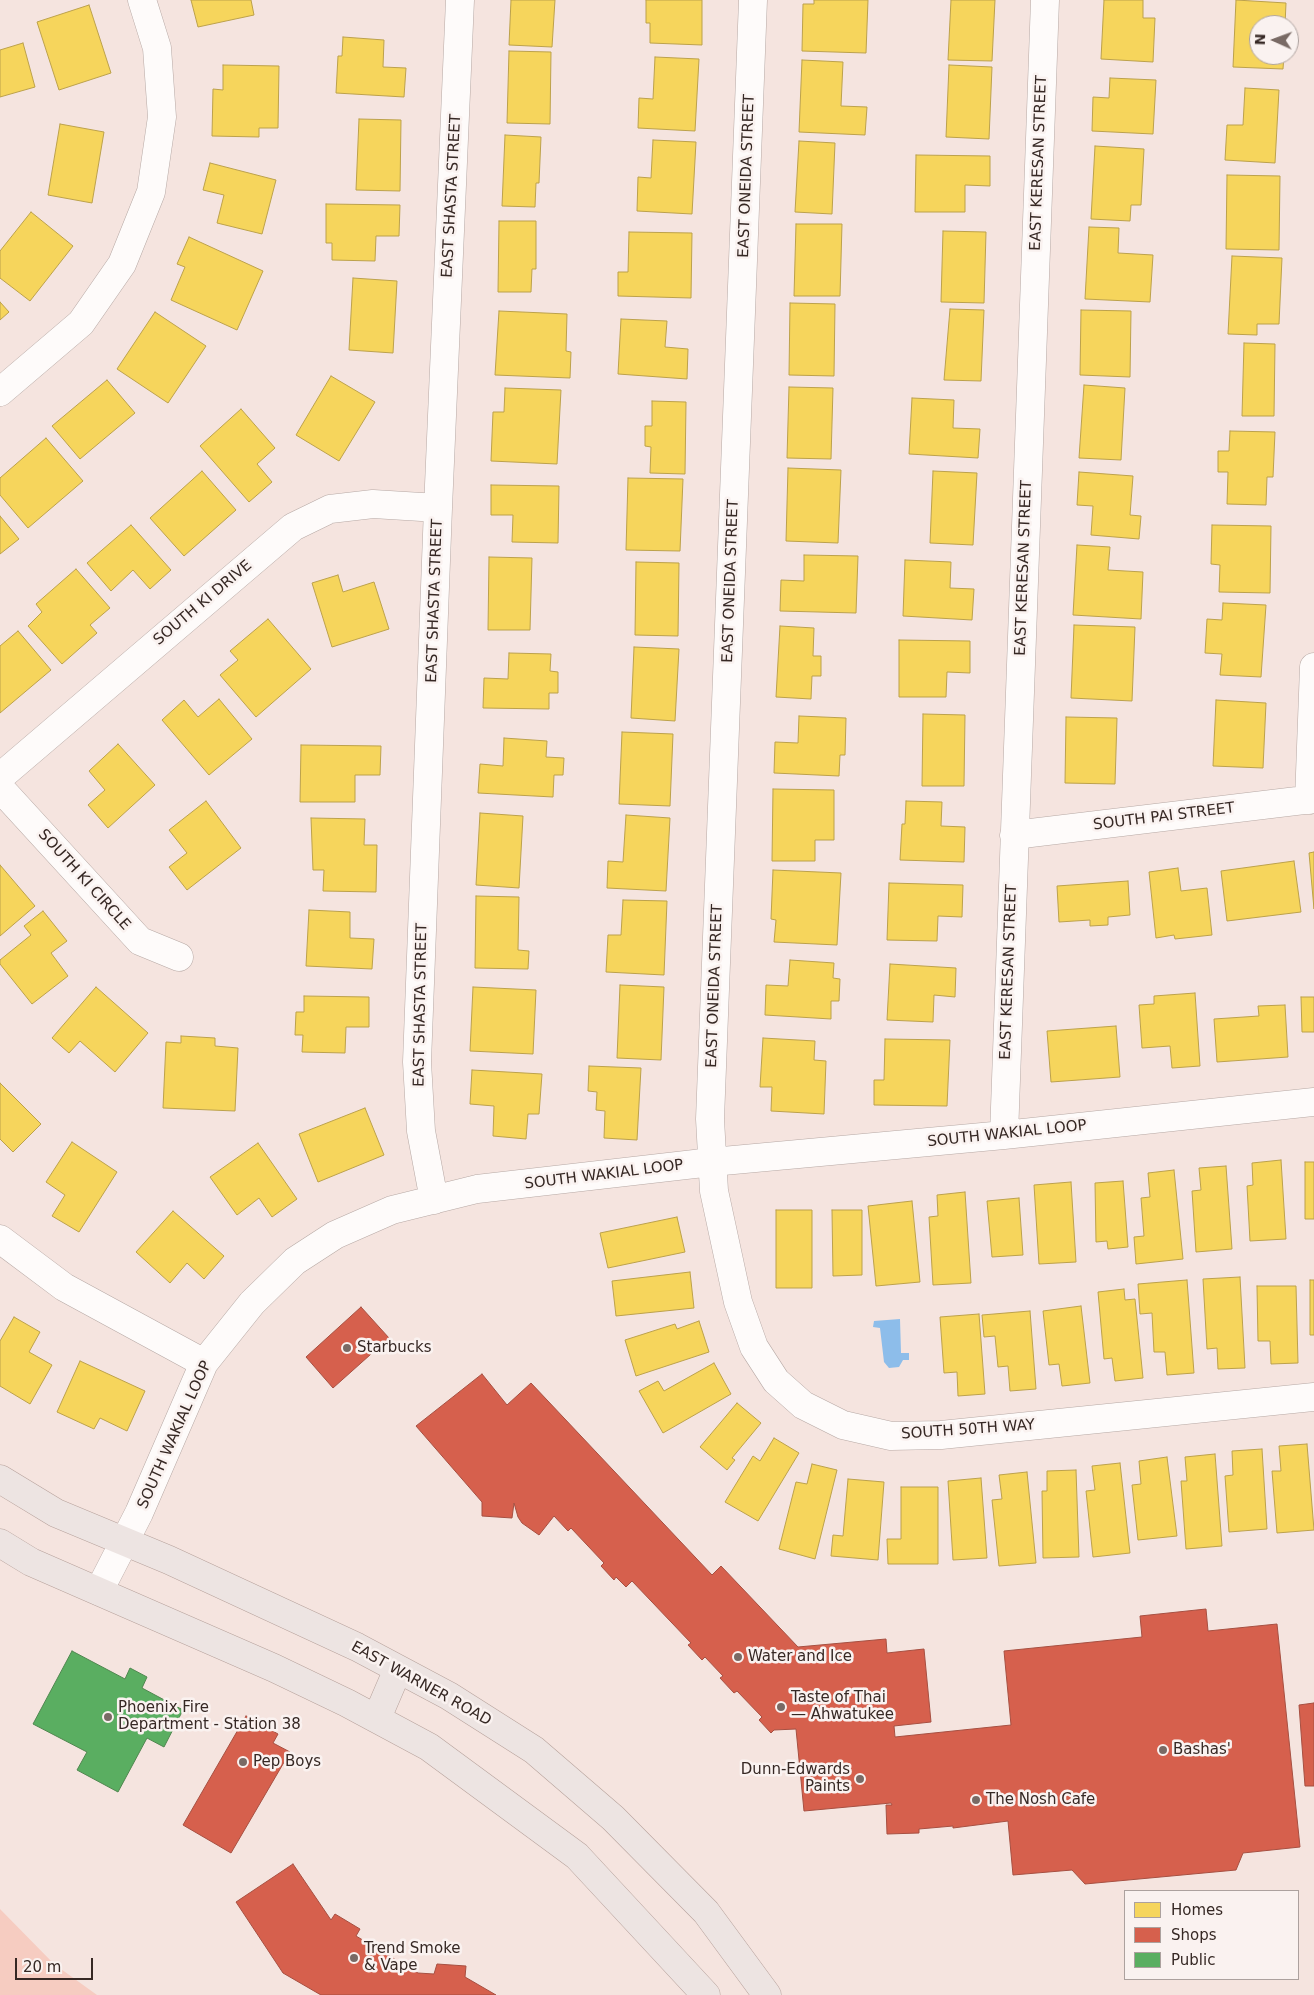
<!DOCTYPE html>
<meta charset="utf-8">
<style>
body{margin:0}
#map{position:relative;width:1314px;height:1995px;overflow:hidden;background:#f5e4df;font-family:"DejaVu Sans",sans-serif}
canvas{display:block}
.legend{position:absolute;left:1124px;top:1890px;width:175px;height:90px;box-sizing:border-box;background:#faf2f0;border:1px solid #aca19e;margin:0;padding:6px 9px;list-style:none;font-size:15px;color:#362824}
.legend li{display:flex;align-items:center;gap:10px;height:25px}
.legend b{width:25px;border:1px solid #aca19e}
.north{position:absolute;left:1249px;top:15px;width:50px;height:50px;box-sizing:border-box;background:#faf2f0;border:1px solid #aca19e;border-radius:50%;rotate:272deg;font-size:14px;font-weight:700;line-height:20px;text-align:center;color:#362824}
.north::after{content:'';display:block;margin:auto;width:18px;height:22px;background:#796a65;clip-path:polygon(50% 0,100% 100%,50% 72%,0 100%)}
.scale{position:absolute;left:15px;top:1958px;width:78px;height:22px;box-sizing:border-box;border:2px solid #362824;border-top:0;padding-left:6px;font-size:15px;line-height:18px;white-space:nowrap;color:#362824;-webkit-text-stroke:4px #faf2f0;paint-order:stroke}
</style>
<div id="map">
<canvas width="1314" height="1995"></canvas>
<ul class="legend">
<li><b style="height:14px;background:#f6d55c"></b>Homes</li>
<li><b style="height:14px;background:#d6604d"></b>Shops</li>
<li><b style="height:14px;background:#5aae61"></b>Public</li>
</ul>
<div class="north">N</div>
<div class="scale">20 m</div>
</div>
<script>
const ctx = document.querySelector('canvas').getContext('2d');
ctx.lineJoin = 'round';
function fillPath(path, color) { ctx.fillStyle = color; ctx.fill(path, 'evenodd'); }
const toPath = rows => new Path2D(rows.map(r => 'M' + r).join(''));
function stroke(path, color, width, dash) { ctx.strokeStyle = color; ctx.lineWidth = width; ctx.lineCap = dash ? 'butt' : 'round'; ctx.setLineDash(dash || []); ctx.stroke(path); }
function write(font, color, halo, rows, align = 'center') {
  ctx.font = font + ' "DejaVu Sans",sans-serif'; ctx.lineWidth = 5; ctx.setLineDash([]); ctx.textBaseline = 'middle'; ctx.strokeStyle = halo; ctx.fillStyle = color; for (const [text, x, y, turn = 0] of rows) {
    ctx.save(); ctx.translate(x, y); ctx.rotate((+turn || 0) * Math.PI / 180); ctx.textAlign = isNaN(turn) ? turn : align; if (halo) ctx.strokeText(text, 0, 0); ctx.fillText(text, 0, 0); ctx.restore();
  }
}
const green = toPath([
 [0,1909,54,1964,97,1995,0,1995]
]);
const water = toPath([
 [900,1319,901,1353,909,1353,909,1360,903,1360,899,1367,889,1368,884,1362,880,1328,873,1327,874,1321]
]);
const homes = toPath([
 [191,0,251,0,254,15,198,27,191,0],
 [511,0,555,0,552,47,509,45,511,0],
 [646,0,702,0,702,45,650,43,650,23,646,23,646,0],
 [814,0,868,0,866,53,802,51,803,4,814,4,814,0],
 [951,0,995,0,992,61,948,60,951,0],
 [1104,0,1143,0,1143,18,1155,18,1153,62,1101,59,1104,0],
 [1236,0,1286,3,1285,25,1259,25,1259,55,1284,55,1283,69,1233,67,1236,0],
 [89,5,111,73,59,90,37,22,89,5],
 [343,37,384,40,383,67,406,68,404,97,336,93,338,56,342,56,343,37],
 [23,43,35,87,0,97,0,50,23,43],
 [509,51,551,52,550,124,507,123,509,51],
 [655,57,699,59,695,131,638,128,639,98,653,99,655,57],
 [802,60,843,62,841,106,867,107,865,135,799,132,802,60],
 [223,65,279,66,278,128,259,128,259,137,212,136,213,89,223,90,223,65],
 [949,65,992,67,989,139,946,137,949,65],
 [1110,78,1156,80,1153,134,1092,131,1093,97,1109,98,1110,78],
 [1245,88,1279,90,1275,163,1225,160,1227,125,1243,125,1245,88],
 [359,119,401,120,400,191,356,190,359,119],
 [60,124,104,132,92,203,48,195,60,124],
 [505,135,541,137,539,183,536,183,535,207,502,206,505,135],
 [653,140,696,142,692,214,637,211,638,177,651,178,653,140],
 [799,141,835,143,832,214,795,212,799,141],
 [1095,146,1144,149,1141,205,1131,205,1130,221,1091,219,1095,146],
 [916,155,990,156,990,186,965,185,965,212,915,212,916,155],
 [210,163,276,180,262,234,217,223,224,195,203,190,210,163],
 [1227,175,1280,176,1279,250,1226,249,1227,175],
 [326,204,400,205,399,236,376,236,375,261,332,260,332,243,326,243,326,204],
 [31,212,73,246,30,301,0,278,0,251,31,212],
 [499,221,536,221,536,269,532,269,531,292,498,292,499,221],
 [796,224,842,224,840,296,794,296,796,224],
 [1089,227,1119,228,1118,253,1153,255,1150,302,1085,299,1089,227],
 [943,231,986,232,984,303,941,302,943,231],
 [629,232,692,233,691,298,618,296,618,272,628,272,629,232],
 [189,237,263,271,237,330,171,300,185,267,177,264,189,237],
 [1232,256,1282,258,1279,324,1257,324,1257,335,1228,334,1232,256],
 [353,278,397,281,393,353,349,350,353,278],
 [0,302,9,312,0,320,0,302],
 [790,303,835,304,834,376,789,375,790,303],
 [950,309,984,310,981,381,944,380,950,309],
 [1081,310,1131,311,1130,377,1080,375,1081,310],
 [499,311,567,314,566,351,571,352,570,378,495,375,499,311],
 [155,312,206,346,168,403,117,369,155,312],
 [621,319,667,321,665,347,688,349,687,379,618,374,621,319],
 [1244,343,1275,344,1274,416,1242,416,1244,343],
 [331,376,375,402,339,461,296,435,331,376],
 [107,380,135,413,80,459,52,426,107,380],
 [1084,385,1125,388,1121,460,1079,458,1084,385],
 [789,387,833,388,831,459,787,458,789,387],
 [505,388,561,390,557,464,491,461,493,412,504,412,505,388],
 [912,398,954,400,953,428,980,429,978,458,909,454,912,398],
 [652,401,686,402,685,474,650,473,651,447,645,446,645,426,652,426,652,401],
 [241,409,275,448,257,464,272,482,249,502,200,446,241,409],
 [1230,431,1275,432,1273,477,1267,477,1266,505,1227,504,1228,472,1218,472,1218,451,1229,451,1230,431],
 [46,438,83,481,28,528,0,495,0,478,46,438],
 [788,468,841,470,838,543,786,541,788,468],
 [202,471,236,510,184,556,150,518,202,471],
 [933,471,977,473,973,545,930,543,933,471],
 [1079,472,1133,476,1130,515,1141,516,1139,539,1091,535,1093,506,1077,505,1079,472],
 [628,478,683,479,680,551,626,550,628,478],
 [491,485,559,486,558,543,512,542,513,515,491,515,491,485],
 [0,516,19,539,0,554,0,516],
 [131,525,171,570,150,589,133,570,111,591,87,563,131,525],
 [1212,525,1271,526,1270,593,1219,592,1220,565,1211,564,1212,525],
 [1077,545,1110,547,1108,570,1143,572,1141,619,1073,615,1077,545],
 [804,555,858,556,856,613,780,611,781,580,804,581,804,555],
 [489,557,532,558,530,630,488,630,489,557],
 [905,560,951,562,950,588,974,589,972,620,903,616,905,560],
 [636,562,679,563,678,636,635,635,636,562],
 [76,569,110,608,90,625,97,633,62,664,28,626,42,612,36,604,76,569],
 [338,575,343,592,374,582,389,629,332,647,312,583,338,575],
 [1223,603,1266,605,1261,677,1220,675,1222,654,1205,653,1207,619,1222,620,1223,603],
 [268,619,311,669,256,717,220,675,238,660,230,651,268,619],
 [1074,625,1135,627,1132,701,1071,698,1074,625],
 [780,626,814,628,813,656,821,656,821,676,812,676,811,699,776,697,780,626],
 [18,631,51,670,0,713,0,646,18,631],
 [899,640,970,641,970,673,947,672,946,697,899,697,899,640],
 [634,647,679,649,675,721,631,718,634,647],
 [509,653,551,654,550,671,558,672,558,693,549,693,549,709,483,708,484,678,508,679,509,653],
 [219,699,252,739,209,775,162,720,184,700,198,717,219,699],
 [1216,700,1266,703,1263,768,1213,766,1216,700],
 [923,714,965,715,964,786,922,786,923,714],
 [799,716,846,718,845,755,840,755,839,776,774,773,775,742,798,743,799,716],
 [1066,717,1117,718,1115,784,1065,783,1066,717],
 [622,732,673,734,670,806,619,804,622,732],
 [504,738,547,741,546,757,564,758,563,775,554,775,553,797,478,793,480,764,503,766,504,738],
 [118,744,155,785,108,828,88,805,105,790,89,771,118,744],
 [301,745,381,746,380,775,355,775,355,802,300,802,301,745],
 [773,789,834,790,834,840,815,840,815,861,772,861,773,789],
 [206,801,241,848,187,890,169,867,187,853,169,830,206,801],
 [906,801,942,802,941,826,965,827,964,862,900,860,902,824,905,824,906,801],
 [480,813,523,816,519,888,476,885,480,813],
 [626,815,670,818,666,891,607,888,608,861,623,862,626,815],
 [311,818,365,819,364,845,377,845,376,892,323,891,324,870,313,870,311,818],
 [1314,852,1314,909,1309,853,1314,852],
 [1294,861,1301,912,1227,921,1221,871,1294,861],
 [0,865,35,906,0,936,0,865],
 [1178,868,1181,891,1207,888,1212,935,1175,939,1174,935,1156,938,1149,872,1178,868],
 [773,870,841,873,837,945,774,942,776,920,771,919,773,870],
 [1128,881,1130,915,1108,917,1108,925,1090,926,1090,920,1059,922,1057,886,1128,881],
 [889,883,963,885,962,917,938,916,937,941,887,940,889,883],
 [476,896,519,897,518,950,529,951,528,969,475,968,476,896],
 [623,900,667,901,664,975,606,972,608,935,621,935,623,900],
 [309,910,350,912,350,938,374,939,372,969,306,966,309,910],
 [43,911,67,941,51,953,68,976,32,1004,0,964,0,960,31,935,24,926,43,911],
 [790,960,834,963,833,978,840,979,839,1001,831,1001,831,1019,765,1015,766,985,788,986,790,960],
 [890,964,956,968,955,997,934,995,933,1022,887,1020,890,964],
 [620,985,664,987,661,1060,617,1058,620,985],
 [96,987,148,1033,115,1072,80,1041,69,1053,52,1038,96,987],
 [473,987,536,990,533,1054,470,1051,473,987],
 [1195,993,1200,1066,1172,1068,1170,1046,1142,1048,1139,1005,1154,1004,1154,996,1195,993],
 [304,996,369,997,369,1027,346,1027,345,1053,302,1052,303,1035,295,1035,296,1012,304,1012,304,996],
 [1301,997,1314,997,1314,1032,1302,1032,1301,997],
 [1285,1005,1288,1057,1217,1062,1214,1019,1259,1016,1258,1006,1285,1005],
 [1116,1026,1120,1077,1051,1082,1047,1031,1116,1026],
 [181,1036,215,1038,215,1046,238,1048,235,1111,163,1108,166,1042,181,1043,181,1036],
 [763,1038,815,1041,814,1060,826,1061,824,1114,771,1111,772,1087,760,1087,763,1038],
 [885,1039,950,1040,947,1106,874,1105,874,1080,884,1080,885,1039],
 [589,1066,641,1068,637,1140,604,1138,605,1111,596,1110,597,1092,588,1091,589,1066],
 [472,1070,542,1074,539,1114,528,1114,526,1139,493,1136,494,1106,470,1104,472,1070],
 [0,1083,41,1124,13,1152,0,1139,0,1083],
 [365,1108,384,1155,318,1182,299,1134,365,1108],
 [72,1142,117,1172,79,1232,52,1216,65,1195,46,1182,72,1142],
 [258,1143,297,1199,272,1217,259,1198,237,1215,210,1177,258,1143],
 [1281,1160,1286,1239,1250,1241,1247,1186,1253,1185,1252,1163,1281,1160],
 [1305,1162,1314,1162,1314,1219,1305,1219,1305,1162],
 [1226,1166,1232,1249,1196,1252,1192,1191,1201,1190,1199,1168,1226,1166],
 [1174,1170,1183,1259,1136,1264,1134,1237,1144,1236,1141,1198,1150,1197,1148,1173,1174,1170],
 [1123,1181,1128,1247,1108,1249,1107,1241,1096,1242,1095,1183,1123,1181],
 [1071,1182,1076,1262,1039,1264,1034,1185,1071,1182],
 [965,1192,971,1283,933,1285,929,1217,938,1216,937,1195,965,1192],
 [1019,1198,1023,1255,992,1257,987,1201,1019,1198],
 [912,1201,920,1282,876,1286,868,1206,912,1201],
 [776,1210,812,1210,812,1288,776,1288,776,1210],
 [832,1210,862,1210,862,1275,833,1276,832,1210],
 [173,1211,224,1256,204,1279,187,1263,170,1283,136,1252,173,1211],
 [677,1217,685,1252,608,1268,600,1233,677,1217],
 [690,1272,694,1308,616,1316,612,1281,690,1272],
 [1240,1277,1245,1368,1218,1369,1217,1348,1207,1349,1203,1279,1240,1277],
 [1187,1280,1194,1373,1167,1375,1165,1352,1154,1352,1152,1313,1140,1314,1138,1284,1187,1280],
 [1310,1280,1314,1280,1314,1335,1310,1335,1310,1280],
 [1257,1286,1296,1286,1298,1363,1271,1364,1270,1341,1258,1341,1257,1286],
 [1124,1289,1125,1300,1135,1299,1143,1378,1115,1381,1112,1358,1104,1359,1098,1292,1124,1289],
 [1081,1306,1090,1383,1062,1386,1059,1364,1049,1365,1043,1311,1081,1306],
 [1030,1311,1036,1389,1010,1391,1008,1366,998,1367,995,1336,984,1337,982,1315,1030,1311],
 [979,1314,985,1394,958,1396,957,1372,944,1373,940,1317,979,1314],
 [14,1317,40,1332,29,1352,52,1365,30,1404,0,1386,0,1341,14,1317],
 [699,1321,709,1352,636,1376,625,1340,675,1324,677,1329,699,1321],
 [80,1361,145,1391,127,1431,100,1418,94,1429,57,1412,80,1361],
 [714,1363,731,1394,663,1433,639,1391,658,1381,664,1391,714,1363],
 [737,1403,761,1423,732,1458,735,1460,727,1470,700,1447,737,1403],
 [774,1438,799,1453,758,1521,725,1502,753,1456,760,1461,774,1438],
 [1307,1444,1314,1530,1277,1533,1272,1471,1281,1471,1279,1446,1307,1444],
 [1262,1449,1267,1529,1229,1532,1225,1476,1233,1475,1232,1451,1262,1449],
 [1215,1454,1222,1546,1186,1549,1181,1481,1187,1481,1185,1457,1215,1454],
 [1167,1457,1177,1536,1138,1540,1132,1485,1141,1484,1139,1461,1167,1457],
 [1120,1463,1130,1553,1093,1557,1086,1491,1095,1490,1092,1466,1120,1463],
 [812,1464,837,1470,815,1559,779,1549,796,1482,807,1484,812,1464],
 [1076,1470,1079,1557,1043,1558,1042,1491,1047,1491,1047,1471,1076,1470],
 [1027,1472,1036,1563,999,1566,992,1500,1002,1499,999,1475,1027,1472],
 [981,1478,987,1558,953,1560,948,1481,981,1478],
 [848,1479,884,1482,878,1560,831,1556,833,1535,843,1536,848,1479],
 [901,1487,938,1487,938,1564,888,1564,887,1539,901,1539,901,1487]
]);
const shops = toPath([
 [361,1307,389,1338,333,1388,306,1357,361,1307],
 [482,1374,507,1405,531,1383,712,1575,721,1566,798,1647,886,1639,887,1653,924,1649,931,1722,894,1726,895,1737,1011,1725,1004,1651,1142,1637,1140,1616,1206,1609,1208,1631,1277,1624,1300,1847,1243,1853,1236,1870,1085,1884,1072,1870,1013,1875,1008,1821,953,1828,953,1826,919,1829,919,1833,887,1834,886,1805,892,1805,891,1803,804,1811,796,1729,774,1730,771,1733,759,1720,762,1717,737,1691,734,1693,720,1678,723,1676,705,1657,702,1660,688,1645,691,1643,632,1581,626,1587,616,1577,614,1580,601,1566,604,1563,571,1528,568,1531,554,1516,539,1535,522,1523,518,1517,514,1503,512,1518,482,1516,482,1502,416,1426,482,1374],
 [1314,1703,1314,1786,1305,1786,1299,1705,1314,1703],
 [246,1716,278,1734,273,1743,290,1752,231,1853,183,1825,246,1716],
 [293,1864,331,1920,335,1914,360,1929,356,1936,418,1973,434,1974,437,1964,466,1966,465,1977,496,1995,321,1995,283,1973,236,1902,293,1864]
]);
const public = toPath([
 [72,1651,125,1679,130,1668,147,1677,142,1688,183,1710,164,1747,147,1738,118,1792,77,1770,87,1752,33,1724,72,1651]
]);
const minor = toPath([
 [753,0,710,1119,714,1191,738,1302,754,1347,776,1381,803,1405,843,1425,891,1436,941,1435,1314,1397],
 [0,392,81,323,122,264,151,192,162,117,157,48,142,0],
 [0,777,293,527,330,509,373,504,438,508],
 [0,788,140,941,179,957],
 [1309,800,1314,667],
 [1014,835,1314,799],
 [1004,1135,1045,0],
 [434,1200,421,1131,417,1062,438,508,460,0],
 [0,1239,64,1287,204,1363],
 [99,1591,139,1513,204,1363,252,1303,295,1261,335,1235,392,1210,477,1189,712,1162,1004,1135,1314,1102]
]);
const major = toPath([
 [0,1479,56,1513,169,1560,357,1647,449,1696,534,1750,613,1818,706,1912,767,1995],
 [0,1543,31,1562,274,1668,347,1703,429,1747,577,1856,706,1995],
 [377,1718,398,1669]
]);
const markers = [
 [347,1348,5,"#796a65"],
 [738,1657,5,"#796a65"],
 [781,1707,5,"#796a65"],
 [108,1717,5,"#796a65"],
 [1163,1750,5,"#796a65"],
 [243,1762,5,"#796a65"],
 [860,1779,5,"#796a65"],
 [976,1800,5,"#796a65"],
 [354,1958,5,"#796a65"]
];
const streetNames = [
 ["EAST KERESAN STREET",1039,163,-88],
 ["EAST ONEIDA STREET",747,176,-88],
 ["EAST SHASTA STREET",452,196,-87],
 ["EAST KERESAN STREET",1024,568,-88],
 ["EAST ONEIDA STREET",731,581,-88],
 ["EAST SHASTA STREET",435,601,-88],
 ["SOUTH KI DRIVE",203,603,-40],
 ["SOUTH PAI STREET",1164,817,-7],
 ["SOUTH KI CIRCLE",84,880,48],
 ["EAST KERESAN STREET",1009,972,-88],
 ["EAST ONEIDA STREET",715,986,-88],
 ["EAST SHASTA STREET",421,1005,-89],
 ["SOUTH WAKIAL LOOP",1007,1134,-6],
 ["SOUTH WAKIAL LOOP",604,1175,-7],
 ["SOUTH 50TH WAY",968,1430,-4],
 ["SOUTH WAKIAL LOOP",175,1435,-66],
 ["EAST WARNER ROAD",421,1684,29]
];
const poiNames = [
 ["Starbucks",357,1348],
 ["Water and Ice",748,1657],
 ["Taste of Thai",791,1698],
 ["— Ahwatukee",791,1715],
 ["Phoenix Fire",118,1708],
 ["Department - Station 38",118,1725],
 ["Bashas'",1173,1750],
 ["Pep Boys",253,1762],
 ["Dunn-Edwards",850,1770,"right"],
 ["Paints",850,1787,"right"],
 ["The Nosh Cafe",986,1800],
 ["Trend Smoke",364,1949],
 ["& Vape",364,1966]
];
fillPath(green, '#f6ccc1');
fillPath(water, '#8dbdea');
fillPath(homes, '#f6d55c');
stroke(homes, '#bca14b', 1);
fillPath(shops, '#d6604d');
stroke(shops, '#a64f41', 1);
fillPath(public, '#5aae61');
stroke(public, '#4f864f', 1);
stroke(minor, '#b6a8a4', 29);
stroke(major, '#b6a19b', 29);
stroke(minor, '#fefbfa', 28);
stroke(major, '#ede4e2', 28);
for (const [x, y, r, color] of markers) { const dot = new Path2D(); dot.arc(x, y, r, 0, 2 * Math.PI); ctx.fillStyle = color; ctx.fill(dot); stroke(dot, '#faf2f0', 2); }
write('15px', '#362824', '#faf2f0', streetNames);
write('15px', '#362824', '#faf2f0', poiNames, 'left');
</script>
